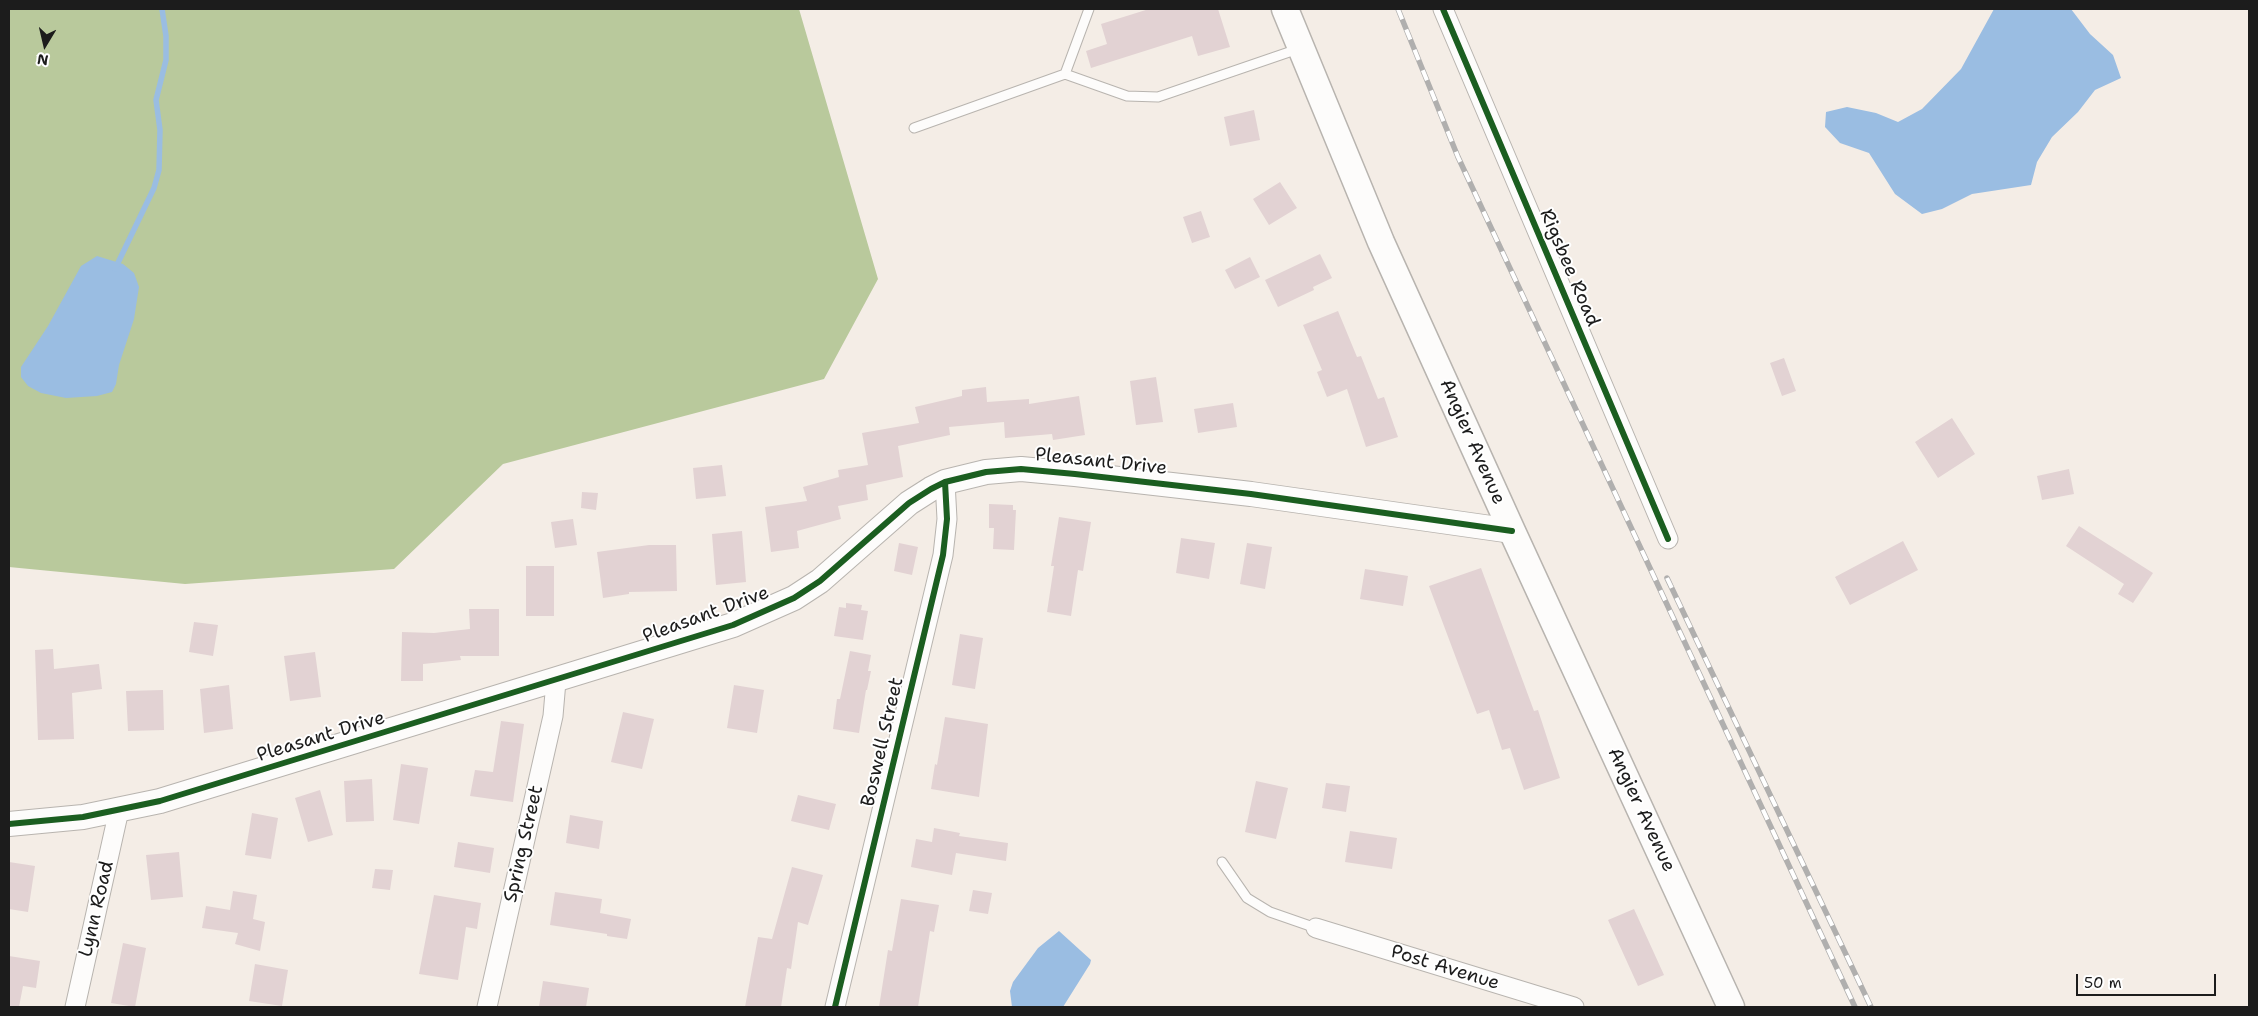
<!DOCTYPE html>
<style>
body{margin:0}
#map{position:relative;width:2258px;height:1016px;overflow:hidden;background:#f4ede6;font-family:"Shantell Sans",sans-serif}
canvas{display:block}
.frame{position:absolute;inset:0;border:10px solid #1c1c1c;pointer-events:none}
.north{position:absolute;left:20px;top:20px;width:50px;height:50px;-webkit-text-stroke:4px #fff;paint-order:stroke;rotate:189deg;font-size:14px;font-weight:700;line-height:20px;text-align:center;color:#1c1c1c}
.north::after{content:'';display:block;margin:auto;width:18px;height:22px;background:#1c1c1c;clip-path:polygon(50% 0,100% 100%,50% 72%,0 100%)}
.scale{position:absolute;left:2076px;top:974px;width:140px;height:22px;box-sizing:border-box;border:2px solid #1c1c1c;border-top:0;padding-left:6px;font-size:15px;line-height:18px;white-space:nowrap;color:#1c1c1c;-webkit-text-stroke:4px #fff;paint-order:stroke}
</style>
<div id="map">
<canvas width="2258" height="1016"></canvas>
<div class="frame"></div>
<div class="north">N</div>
<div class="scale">50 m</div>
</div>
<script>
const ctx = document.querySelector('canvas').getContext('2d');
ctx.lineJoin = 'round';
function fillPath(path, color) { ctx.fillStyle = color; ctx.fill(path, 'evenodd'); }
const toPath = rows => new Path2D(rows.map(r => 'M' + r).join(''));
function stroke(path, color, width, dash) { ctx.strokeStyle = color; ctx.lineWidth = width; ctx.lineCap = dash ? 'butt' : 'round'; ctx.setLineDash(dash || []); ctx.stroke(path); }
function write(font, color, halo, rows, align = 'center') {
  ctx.font = font + ' "Shantell Sans",sans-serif'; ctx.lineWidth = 4; ctx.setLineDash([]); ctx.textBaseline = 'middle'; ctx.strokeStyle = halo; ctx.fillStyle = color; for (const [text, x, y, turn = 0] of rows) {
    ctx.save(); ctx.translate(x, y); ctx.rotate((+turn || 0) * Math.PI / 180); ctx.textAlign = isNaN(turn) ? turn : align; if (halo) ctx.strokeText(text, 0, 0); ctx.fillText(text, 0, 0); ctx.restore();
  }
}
const forest = toPath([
 [9,9,799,9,878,279,824,379,503,464,394,569,185,584,9,567]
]);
const water = toPath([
 [1994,9,2071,9,2090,34,2113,55,2121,78,2095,90,2078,112,2052,137,2037,162,2031,185,1972,194,1942,209,1922,214,1895,194,1869,153,1840,143,1825,127,1826,112,1847,107,1876,113,1898,122,1922,109,1961,69],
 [97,256,123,264,134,273,139,287,134,319,119,365,116,384,112,392,97,396,66,398,41,393,28,386,21,377,21,367,48,326,81,266],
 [1059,931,1091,960,1090,964,1063,1007,1012,1007,1010,991,1013,982,1038,948]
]);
const stream = toPath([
 [115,269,154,188,159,170,160,130,156,100,166,60,166,36,162,9]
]);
const building = toPath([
 [1149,9,1218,9,1230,47,1198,56,1192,36,1091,68,1086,51,1107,44,1101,24],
 [1254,110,1260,140,1230,146,1224,117],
 [1280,182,1297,208,1269,225,1253,199],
 [1201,211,1210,237,1192,243,1183,217],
 [1320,254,1332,278,1313,287,1314,290,1278,307,1265,280],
 [1250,257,1260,277,1235,289,1225,270],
 [1338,311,1357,357,1361,356,1378,399,1384,397,1398,437,1366,447,1347,389,1327,397,1317,372,1322,370,1303,325],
 [1784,358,1796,391,1782,396,1770,363],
 [1156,377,1163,422,1136,425,1130,381],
 [986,387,987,402,1029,399,1029,404,1079,396,1085,435,1053,440,1052,434,1005,438,1004,422,949,427,950,435,898,446,903,477,866,485,868,500,838,506,841,519,797,531,799,548,771,552,765,507,807,501,803,487,839,477,838,470,868,465,862,433,919,423,915,407,962,396,962,390],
 [1233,403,1237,427,1198,433,1194,409],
 [1952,418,1975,454,1938,478,1915,442],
 [722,465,726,496,696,499,693,468],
 [2069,469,2074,494,2042,500,2037,476],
 [582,492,598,493,596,510,581,508],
 [989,504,1013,505,1013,510,1016,510,1014,550,993,549,994,528,989,528],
 [1059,517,1091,522,1083,571,1078,570,1071,616,1047,612,1054,566,1051,566],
 [573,519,577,545,555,548,551,522],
 [2079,526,2153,573,2133,603,2118,594,2124,584,2066,546],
 [742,531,746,582,716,585,712,534],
 [1181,538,1215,543,1209,579,1176,573],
 [1903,541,1918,570,1850,605,1835,577],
 [899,543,918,547,912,575,894,571],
 [1247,543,1272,547,1265,589,1240,584],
 [649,545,676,545,677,591,629,592,629,594,603,598,597,552],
 [526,566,554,566,554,616,526,616],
 [1481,568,1534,711,1538,710,1560,778,1524,790,1510,748,1502,750,1489,710,1477,714,1429,586],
 [1365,569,1408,576,1403,606,1360,599],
 [846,603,862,605,861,610,868,611,863,640,834,636,839,607,846,608],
 [469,609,499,609,499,656,460,656,461,660,423,664,423,681,401,681,402,632,434,633,470,629],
 [194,622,218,625,213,656,189,652],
 [960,634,983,638,975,689,952,685],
 [53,649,54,669,99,664,102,689,72,693,74,739,38,740,35,650],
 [850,651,871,655,868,671,871,671,867,690,866,690,859,733,833,729,837,699,840,699],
 [315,652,321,697,290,701,284,656],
 [229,685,233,729,204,733,200,689],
 [734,685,764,690,757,733,727,728],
 [163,690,164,730,128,731,126,691],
 [623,712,654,719,642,769,611,762],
 [945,717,988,724,979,797,931,789,935,764,937,765],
 [501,721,524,724,513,802,470,796,475,770,493,772],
 [401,764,428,768,419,824,393,820],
 [372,779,374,821,346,822,344,781],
 [1256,781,1288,788,1276,839,1245,832],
 [1326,783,1350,786,1346,812,1322,808],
 [320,790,333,835,308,842,295,798],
 [798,795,836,804,829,830,791,821],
 [252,813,278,818,271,859,245,855],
 [570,815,603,821,599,849,566,843],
 [934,828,960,833,959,836,1008,843,1006,861,956,853,952,875,911,867,916,839,932,842],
 [1350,831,1397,838,1392,869,1345,862],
 [458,842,494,848,490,873,454,867],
 [179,852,183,897,151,900,146,855],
 [9,862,35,866,28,912,9,909],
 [792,867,823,875,808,925,798,922,791,969,787,968,781,1007,745,1007,758,937,772,939],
 [375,869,393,870,390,890,372,888],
 [973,890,992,893,988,914,969,911],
 [233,891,257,895,253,919,265,922,260,951,235,944,238,933,202,928,206,906,230,910],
 [555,892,602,899,600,913,631,919,627,939,607,936,607,934,550,925],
 [434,895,481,903,477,929,466,927,458,980,419,974],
 [901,899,939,905,934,932,930,931,918,1007,879,1007,888,950,892,951],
 [1634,909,1664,975,1638,986,1608,920],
 [123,943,146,948,135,1007,111,1003],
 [9,956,40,961,36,988,23,986,19,1007,9,1007],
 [255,964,288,970,282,1006,249,1001],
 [543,981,589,988,586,1007,539,1007]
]);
const service = toPath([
 [1065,74,1127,96,1158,97,1298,49],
 [914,128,1065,74,1089,9],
 [1222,862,1247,898,1270,912,1316,928]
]);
const minor = toPath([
 [1443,9,1668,539],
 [1316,928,1574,1007],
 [75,1007,119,810],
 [487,1007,553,716,556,681],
 [835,1007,943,555,947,519,945,482]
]);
const tertiary = toPath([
 [9,824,83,817,160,801,733,625,794,598,820,581,909,503,931,489,945,482,986,472,1021,469,1075,474,1251,494,1512,531]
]);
const secondary = toPath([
 [1285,9,1381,242,1512,531,1731,1007]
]);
const rail = toPath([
 [1398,9,1458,157,1855,1007],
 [1667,578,1871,1007]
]);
const cycleway = toPath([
 [1443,9,1668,539],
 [9,824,83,817,160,801,733,625,794,598,820,581,909,503,931,489,945,482,986,472,1021,469,1075,474,1251,494,1512,531],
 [835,1007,943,555,947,519,945,482]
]);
const streetNames = [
 ["Rigsbee Road",1569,268,67],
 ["Angier Avenue",1472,442,66],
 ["Pleasant Drive",1101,462,6],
 ["Pleasant Drive",706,615,-20],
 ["Pleasant Drive",321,737,-17],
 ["Boswell Street",883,742,-77],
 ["Angier Avenue",1641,810,65],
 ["Spring Street",524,844,-77],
 ["Lynn Road",97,909,-77],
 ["Post Avenue",1445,968,17]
];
fillPath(forest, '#b9c99c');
fillPath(water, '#9abde2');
stroke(stream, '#9abde2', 5.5);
fillPath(building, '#e2d2d3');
stroke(service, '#b8b4af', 11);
stroke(minor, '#b8b4af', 21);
stroke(tertiary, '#b8b4af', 26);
stroke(secondary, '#b8b4af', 29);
stroke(service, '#fdfcfb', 9);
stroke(minor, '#fdfcfb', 19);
stroke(tertiary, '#fdfcfb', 24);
stroke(secondary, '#fdfcfb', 26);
stroke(rail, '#b0afae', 5.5);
stroke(rail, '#fff', 4, [11]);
stroke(cycleway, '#1b5e20', 6);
write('19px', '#1c1c1c', '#fff', streetNames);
</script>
